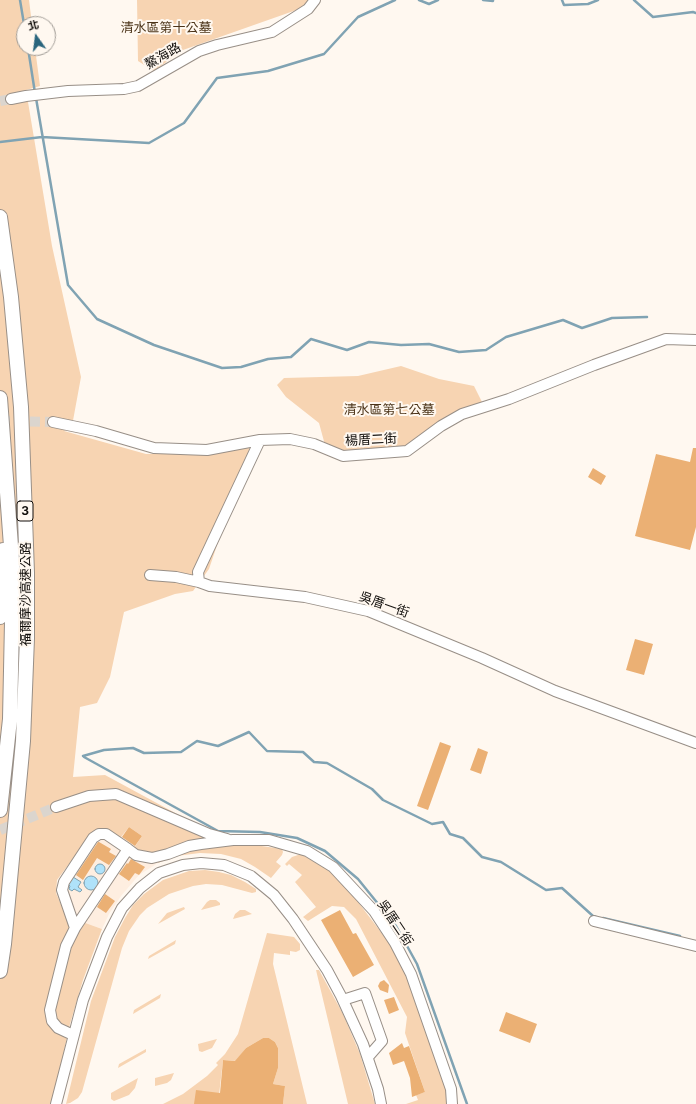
<!DOCTYPE html>
<meta charset="utf-8">
<style>
body{margin:0}
#map{position:relative;width:696px;height:1104px;overflow:hidden;background:#fff8f0;font-family:Inter,"Noto Sans TC",sans-serif}
canvas{display:block}
.north{position:absolute;left:16px;top:16px;width:40px;height:40px;box-sizing:border-box;background:#fff8f0;border:1px solid #a09b95;border-radius:50%;rotate:346deg;font-size:11px;font-weight:700;line-height:16px;text-align:center;color:#120f0c}
.north::after{content:'';display:block;margin:auto;width:14px;height:18px;background:#2a657d;clip-path:polygon(50% 0,100% 100%,50% 72%,0 100%)}
</style>
<div id="map">
<canvas width="696" height="1104"></canvas>
<div class="north">北</div>
</div>
<script>
const ctx = document.querySelector('canvas').getContext('2d');
ctx.lineJoin = 'round';
function fillPath(path, color) { ctx.fillStyle = color; ctx.fill(path, 'evenodd'); }
const toPath = rows => new Path2D(rows.map(r => 'M' + r).join(''));
function stroke(path, color, width, dash) { ctx.strokeStyle = color; ctx.lineWidth = width; ctx.lineCap = dash ? 'butt' : 'round'; ctx.setLineDash(dash || []); ctx.stroke(path); }
function write(font, color, halo, rows, align = 'center') {
  ctx.font = font + ' Inter,"Noto Sans TC",sans-serif'; ctx.lineWidth = 4; ctx.setLineDash([]); ctx.textBaseline = 'middle'; ctx.strokeStyle = halo; ctx.fillStyle = color; for (const [text, x, y, turn = 0] of rows) {
    ctx.save(); ctx.translate(x, y); ctx.rotate((+turn || 0) * Math.PI / 180); ctx.textAlign = isNaN(turn) ? turn : align; if (halo) ctx.strokeText(text, 0, 0); ctx.fillText(text, 0, 0); ctx.restore();
  }
}
const built = toPath([
 [129,827,142,836,134,848,156,854,158,863,139,875,121,896,109,914,102,929,66,916,56,893,58,880,89,837]
]);
const green = toPath([
 [0,0,29,0,32,24,24,24,24,48,35,48,40,86,26,90,52,246,81,377,72,426,64,431,146,454,204,453,250,447,209,569,193,591,175,594,124,612,110,677,97,703,80,707,73,777,105,775,236,846,255,845,282,849,283,852,282,855,276,862,281,866,271,878,255,867,241,859,221,854,200,853,176,856,158,863,156,854,142,853,134,848,142,836,129,827,120,838,89,837,57,880,56,893,66,916,102,929,83,980,70,1024,52,1104,0,1104],
 [137,0,310,0,305,7,183,50,154,71,138,61],
 [401,366,439,379,474,386,483,404,403,450,346,453,325,445,319,423,286,397,277,385,284,378,358,376],
 [301,854,331,872,355,898,393,948,406,974,445,1085,449,1098,448,1104,406,1104,418,1100,416,1095,425,1092,405,1033,407,1017,356,919,344,907,332,906,308,921,303,917,316,907,295,882,302,875,289,864,287,866,285,864,292,857],
 [205,870,219,872,231,875,245,882,256,889,256,892,252,893,222,885,206,884,193,886,169,894,147,908,140,915,129,931,122,948,82,1092,78,1098,70,1103,66,1104,91,1001,115,937,125,918,133,905,144,894,163,880,189,871],
 [210,900,216,900,220,903,220,905,201,910,207,902],
 [184,907,185,909,158,924,167,913],
 [240,910,245,910,252,914,233,919,235,914],
 [267,933,294,937,300,944,300,950,296,952,290,951,290,955,274,953,273,964,307,1104,283,1104,285,1086,273,1084,278,1068,278,1048,275,1042,269,1038,263,1038,246,1048,236,1061,223,1060,218,1104,163,1104,183,1094,207,1076,218,1065,216,1063,225,1054,238,1034],
 [176,940,175,944,148,959,149,956],
 [316,970,319,970,343,1014,360,1054,375,1104,348,1104],
 [161,994,160,998,133,1014,134,1010],
 [217,1039,212,1048,202,1052,199,1051,198,1044],
 [146,1049,146,1052,118,1068,119,1064],
 [174,1073,171,1080,167,1083,155,1086,155,1078],
 [138,1078,135,1088,129,1095,114,1101,111,1099,111,1093]
]);
const water = toPath([
 '95 869a5 5 0 1 1 10 0a5 5 0 1 1-10 0Z',
 '84 883a7 7 0 1 1 14 0a7 7 0 1 1-14 0Z',
 [73,877,81,882,78,887,82,890,80,892,74,889,72,891,69,889,70,886,68,884,73,877]
]);
const stream = toPath([
 [20,0,24,24],
 [419,0,429,4,438,0],
 [483,0,493,1,493,0],
 [562,0,564,5,588,4,598,0],
 [634,0,653,17,693,12,696,13],
 [28,48,35,93],
 [36,98,68,285,97,319,154,345,222,368,241,367,268,359,291,357,311,339,347,350,369,342,401,345,429,344,459,352,486,350,506,337,563,320,582,328,612,318,647,317],
 [0,142,42,137,149,143,184,123,217,78,268,71,324,54,358,17,395,0],
 [83,756,104,750,133,748,144,753,181,752,197,741,218,746,249,732,267,751,303,752,314,762,327,763,372,789,383,800,432,824,443,822,450,834,463,838,482,857,501,862,546,890,562,888,593,916,596,917],
 [84,757,218,831,260,832,297,838,325,851,358,879,396,926,417,964,467,1104],
 [603,918,680,936]
]);
const building = toPath([
 [693,448,696,448,696,527,690,550,635,536,656,454,690,462],
 [593,468,606,476,601,485,588,477],
 [635,639,653,644,644,675,626,670],
 [440,742,451,746,428,810,417,806],
 [478,748,488,752,481,774,470,770],
 [129,827,142,836,135,846,122,837],
 [98,842,99,842,111,849,109,852,116,856,109,865,97,858,83,880,76,875],
 [131,859,145,867,139,875,135,873,129,881,119,874,127,863,128,864],
 [105,894,115,901,106,913,97,907],
 [340,910,353,934,356,933,374,965,353,977,321,920],
 [384,980,389,985,388,993,380,990,378,986,380,982],
 [394,997,399,1010,389,1014,384,1000],
 [506,1012,537,1024,530,1043,499,1031],
 [263,1038,269,1038,275,1042,278,1048,278,1068,273,1084,285,1086,283,1104,194,1104,196,1090,220,1093,223,1060,235,1061,246,1048],
 [402,1043,404,1048,409,1046,425,1092,412,1097,410,1078,404,1061,393,1065,389,1053]
]);
const minorTunnel = toPath([
 [0,101,11,99],
 [0,421,53,422],
 [0,830,56,807]
]);
const minor = toPath([
 [11,99,26,96,68,91,124,89,138,86,199,51,217,45,272,32,308,9,315,0],
 [53,422,96,431,154,448,207,450,260,440,290,439,314,444,343,456,407,451,441,426,462,414,509,399,594,365,666,339,696,340],
 [260,440,198,572,199,582,210,586,305,597,368,611,482,658,555,691,696,743],
 [150,575,176,577,199,582],
 [56,807,89,796,116,794,209,834,227,839],
 [594,921,696,946],
 [75,928,62,890,64,882,93,838,99,834,106,834,128,849],
 [343,1000,365,993,382,1041,368,1057],
 [73,1035,58,1028,52,1021,50,1010,66,946,75,928,128,849,136,855,152,858,168,854,189,846,201,844,233,840,269,840,307,851,333,867,374,911,395,943,411,974,451,1089,452,1104],
 [56,1104,83,1000,107,937,122,908,140,888,159,873,183,865,201,863,224,865,251,876,274,895,293,919,327,970,341,996,363,1044,378,1089,381,1104]
]);
const highway = toPath([
 [0,217,11,297,21,407,27,573,27,638,23,741,4,944,0,971],
 [0,398,13,573,10,719,0,810],
 [0,617,3,550]
]);
const shields = [
 [25,511,16]
];
const shieldNames = [
 ["3",25,511]
];
const parkNames = [
 ["清水區第十公墓",166,28],
 ["清水區第七公墓",389,410]
];
const streetNames = [
 ["鰲海路",163,56,-30],
 ["楊厝二街",371,440,-3],
 ["福爾摩沙高速公路",26,594,-90],
 ["吳厝一街",384,605,20],
 ["吳厝二街",395,923,56]
];
fillPath(built, '#feeee0');
fillPath(green, '#f7d4b2');
fillPath(water, '#afe2fa');
stroke(water, '#80a3b3', 1);
stroke(stream, '#80a3b3', 2.5);
fillPath(building, '#ebb074');
stroke(minorTunnel, '#dbd5ce', 10, [10, 5]);
stroke(minor, '#988f87', 12);
stroke(highway, '#988f87', 16);
stroke(minor, '#fff', 10);
stroke(highway, '#fff', 14);
for (const [x, y, w] of shields) { const box = new Path2D(); box.roundRect(x - w / 2, y - 10, w, 20, 3); ctx.fillStyle = '#fff8f0'; ctx.fill(box); stroke(box, '#120f0c', 1); }
write('bold 12px', '#120f0c', null, shieldNames);
write('13px', '#4c3419', '#fff8f0', parkNames);
write('13px', '#120f0c', '#fff8f0', streetNames);
</script>
